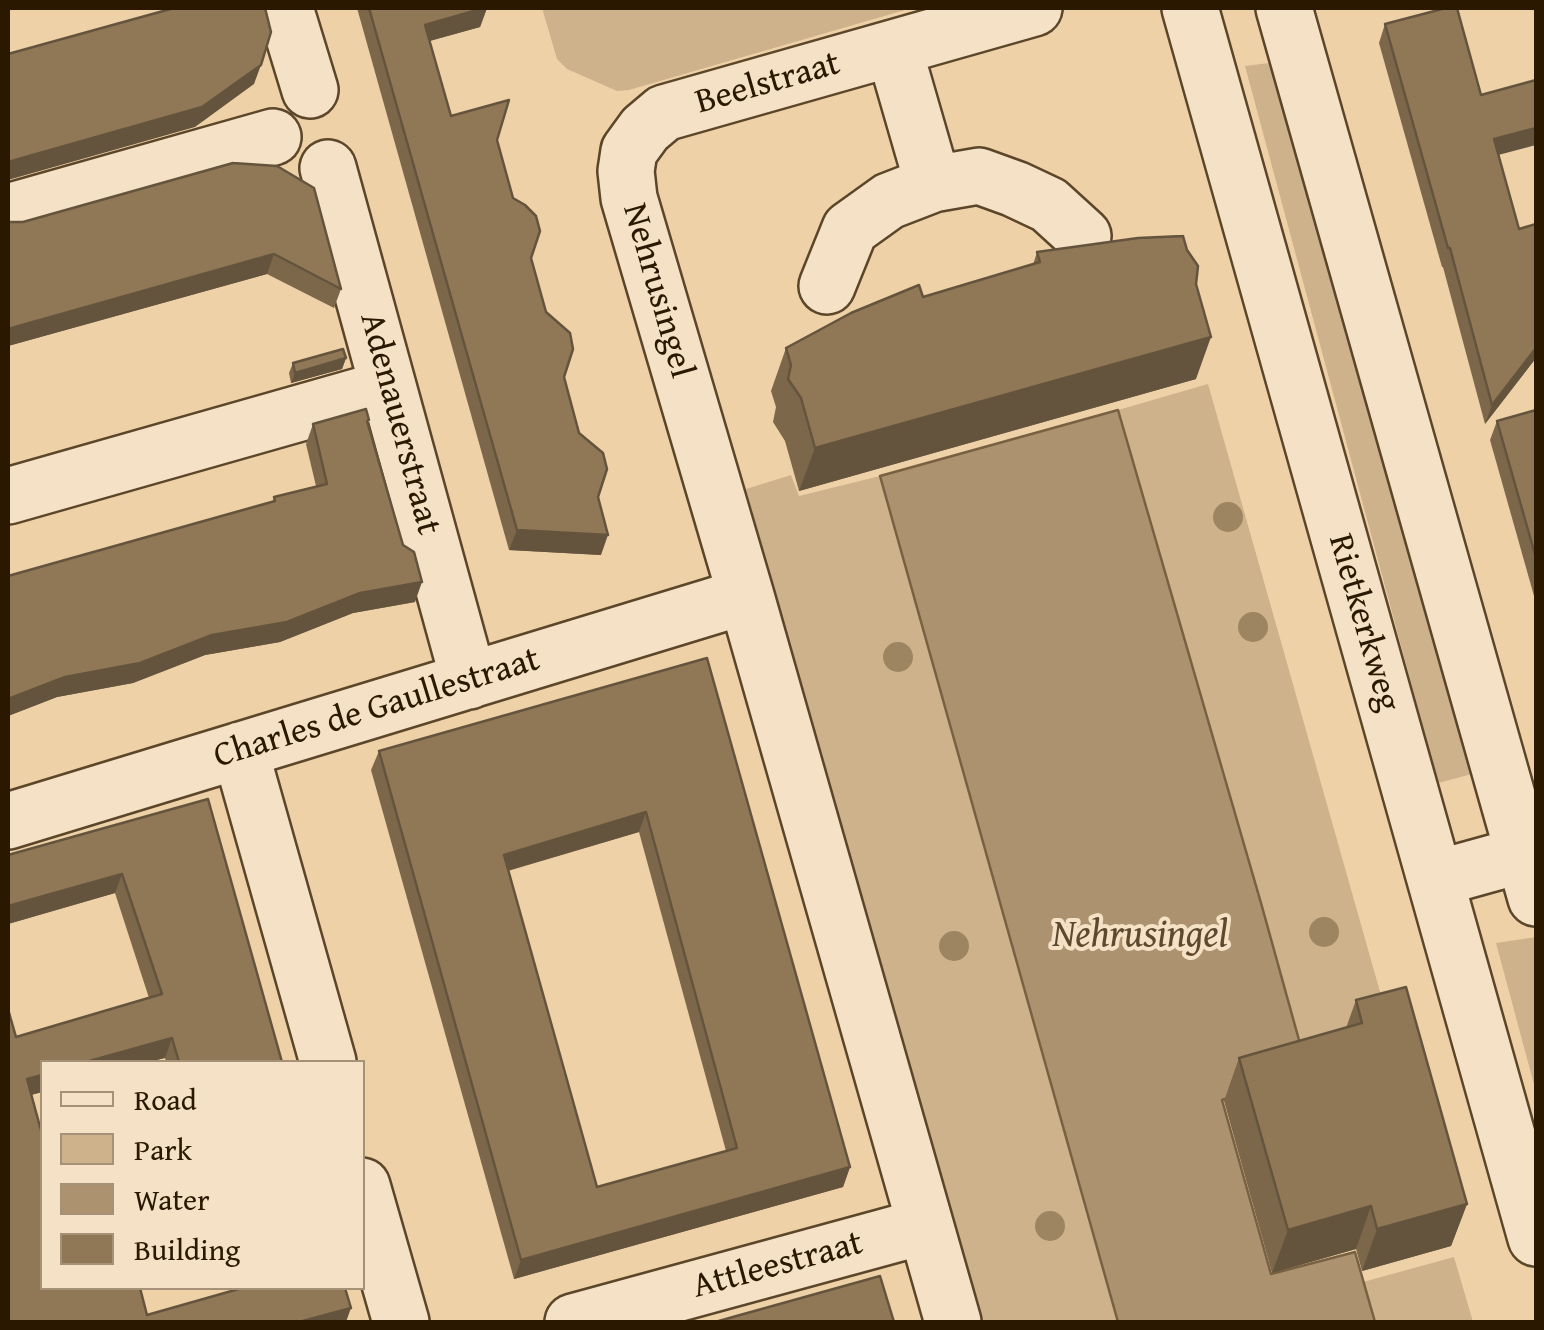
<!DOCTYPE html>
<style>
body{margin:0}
#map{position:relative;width:1544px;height:1330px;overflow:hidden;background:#eed1a7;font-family:"Gentium Book Plus",serif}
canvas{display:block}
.frame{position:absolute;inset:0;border:10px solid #2b1800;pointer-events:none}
.legend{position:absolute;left:40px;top:1060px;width:325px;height:230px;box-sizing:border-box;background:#f4e1c6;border:2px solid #a49177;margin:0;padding:12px 18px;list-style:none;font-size:30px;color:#2b1800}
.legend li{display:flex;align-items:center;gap:20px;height:50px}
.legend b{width:50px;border:2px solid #a49177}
</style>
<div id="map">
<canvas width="1544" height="1330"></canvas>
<div class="frame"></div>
<ul class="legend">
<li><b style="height:12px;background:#f4e1c6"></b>Road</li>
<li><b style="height:28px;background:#cdb28b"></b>Park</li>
<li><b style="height:28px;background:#ac926e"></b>Water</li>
<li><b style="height:28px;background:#907857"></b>Building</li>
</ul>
</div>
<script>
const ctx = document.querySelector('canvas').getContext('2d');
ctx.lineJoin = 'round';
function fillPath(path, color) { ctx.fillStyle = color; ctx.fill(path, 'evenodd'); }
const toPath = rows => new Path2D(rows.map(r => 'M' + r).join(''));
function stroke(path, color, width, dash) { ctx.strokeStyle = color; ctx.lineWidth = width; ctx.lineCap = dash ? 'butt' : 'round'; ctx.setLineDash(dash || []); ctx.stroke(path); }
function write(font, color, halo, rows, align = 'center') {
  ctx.font = font + ' "Gentium Book Plus",serif'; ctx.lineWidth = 8; ctx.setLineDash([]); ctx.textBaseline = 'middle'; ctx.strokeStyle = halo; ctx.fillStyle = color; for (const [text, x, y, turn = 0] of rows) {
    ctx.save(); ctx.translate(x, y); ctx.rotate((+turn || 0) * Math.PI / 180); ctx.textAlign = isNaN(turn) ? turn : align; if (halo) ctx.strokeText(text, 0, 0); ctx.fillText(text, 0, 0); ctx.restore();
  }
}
const green = toPath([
 [542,8,912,8,629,90,617,91,567,69,557,59],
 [1285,61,1487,770,1438,783,1245,66],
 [1208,384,1388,1020,1299,1040,1118,410],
 [791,475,799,496,880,476,1118,1322,982,1322,746,489],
 [1536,937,1536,1092,1496,943],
 [1454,1257,1473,1322,1375,1322,1363,1282]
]);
const water = toPath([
 [1118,410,1261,903,1299,1040,1305,1074,1222,1100,1271,1274,1355,1252,1375,1322,1118,1322,880,476,1118,410]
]);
const minor = toPath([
 [285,8,310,90],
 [1190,8,1536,1238],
 [1284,8,1536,898],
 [894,49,933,184],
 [328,168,469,681],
 [8,212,273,137],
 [827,286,850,229,889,201,933,184,979,176,1015,189,1049,205,1083,236],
 [8,496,388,388],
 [240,750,328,1062],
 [8,821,746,596],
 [1435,879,1536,851],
 [362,1186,401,1322],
 [573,1322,925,1226],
 [953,1322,746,596,629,198,626,171,629,151,645,129,664,113,1034,8]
]);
const trees = [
 [1228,517],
 [1253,627],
 [898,657],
 [1324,932],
 [954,946],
 [1050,1226]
];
const wall = toPath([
 [357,8,487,8,480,27,430,41,451,116,497,140,598,497,601,555,509,550],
 [1385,24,1481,95,1499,155,1536,358,1485,424,1443,267,1442,267,1379,43],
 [233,163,341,289,334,308,267,274,8,346,8,222,23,222],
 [1037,252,1196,284,1196,379,799,491,785,441,773,422,776,407,771,391,786,348,923,297,1033,265],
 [346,358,342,369,291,383,289,373,293,363],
 [1536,410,1536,603,1490,440,1497,421],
 [369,420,368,423,415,602,353,613,280,642,205,655,133,683,57,697,8,716,8,576,273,501,274,497,316,486,306,444,313,424],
 [707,658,850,1167,843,1187,514,1279,371,770,379,751],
 [639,832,726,1151,597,1187,508,871],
 [208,799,282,1062,166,1062,165,1058,148,1062,42,1062,42,1092,31,1095,42,1288,147,1315,230,1291,229,1288,345,1288,346,1322,8,1322,16,1037,149,998,115,893,8,924,8,855],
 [1356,1000,1467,1204,1451,1246,1362,1271,1356,1249,1272,1273,1224,1101,1239,1058,1346,1028]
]);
const shadedWall = toPath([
 [487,8,480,27,418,44,425,25],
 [261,65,254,84,195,127,8,180,8,162],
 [1536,128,1536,145,1487,158,1494,139],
 [274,254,267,274,8,346,8,329],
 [1211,337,1196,379,799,491,815,448],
 [1536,348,1536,358,1485,424,1492,405],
 [346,358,342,369,291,383,295,373],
 [517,530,608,535,601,555,509,550],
 [422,582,415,602,353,613,280,642,205,655,133,683,57,697,8,716,8,699,65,677,360,593],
 [646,812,639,832,496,874,504,855],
 [122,874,115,893,8,924,8,906],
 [172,1038,165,1058,148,1062,86,1062],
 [42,1075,42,1092,20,1098,27,1079],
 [850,1167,843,1187,514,1279,521,1260],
 [1467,1204,1451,1246,1362,1271,1377,1229],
 [1371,1206,1356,1249,1272,1273,1288,1230],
 [351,1308,346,1322,299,1322]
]);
const building = toPath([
 [174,8,265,8,271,32,261,65,202,107,8,162,8,54,174,8],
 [369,8,484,8,425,25,451,116,509,100,497,140,513,198,525,205,536,216,540,231,531,258,546,312,570,333,573,349,564,377,579,433,603,453,607,469,598,497,608,535,517,530,369,8],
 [1446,8,1457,8,1481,95,1536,80,1536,128,1494,139,1519,229,1536,224,1536,348,1492,405,1450,248,1448,248,1385,24,1446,8],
 [233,163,277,166,314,188,341,289,274,254,8,329,8,222,23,222,233,163],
 [1183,236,1187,250,1198,266,1196,284,1211,337,815,448,801,398,788,379,791,365,786,348,851,313,919,285,923,297,1040,262,1037,252,1138,238,1183,236],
 [343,349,346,358,295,373,293,363,343,349],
 [366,409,369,420,367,421,403,545,414,552,422,582,360,593,287,622,212,635,140,663,65,677,8,699,8,576,275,501,274,497,327,484,313,424,366,409],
 [1536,410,1536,558,1497,421,1536,410],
 [707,658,850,1167,521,1260,379,751,707,658],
 [646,812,737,1148,597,1187,504,855,646,812],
 [208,799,282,1062,179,1062,172,1038,86,1062,42,1062,42,1075,27,1079,42,1134,42,1288,140,1288,147,1315,242,1288,345,1288,351,1308,299,1322,8,1322,8,1009,16,1037,162,994,122,874,8,906,8,855,208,799],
 [1406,987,1467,1204,1377,1229,1371,1206,1288,1230,1239,1058,1362,1023,1356,1000,1406,987],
 [880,1276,894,1322,715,1322,880,1276]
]);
const streetNames = [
 ["Beelstraat",768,84,-16],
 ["Nehrusingel",657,291,74],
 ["Adenauerstraat",399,424,75],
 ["Rietkerkweg",1363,623,74],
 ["Charles de Gaullestraat",377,709,-17],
 ["Attleestraat",778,1266,-15]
];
const waterNames = [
 ["Nehrusingel",1140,936]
];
fillPath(green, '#cdb28b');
fillPath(water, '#ac926e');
stroke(water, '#786142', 2.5);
stroke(minor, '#5c462a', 60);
stroke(minor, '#f4e1c6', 55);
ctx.fillStyle = '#9e8562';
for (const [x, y] of trees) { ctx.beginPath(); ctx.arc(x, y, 15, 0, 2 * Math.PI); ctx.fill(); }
fillPath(wall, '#7c674b');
fillPath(shadedWall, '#65543d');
fillPath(building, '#907857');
stroke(building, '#65543d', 2.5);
write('35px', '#2b1800', '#f4e1c6', streetNames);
write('italic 38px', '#5f492c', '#f4e1c6', waterNames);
</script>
